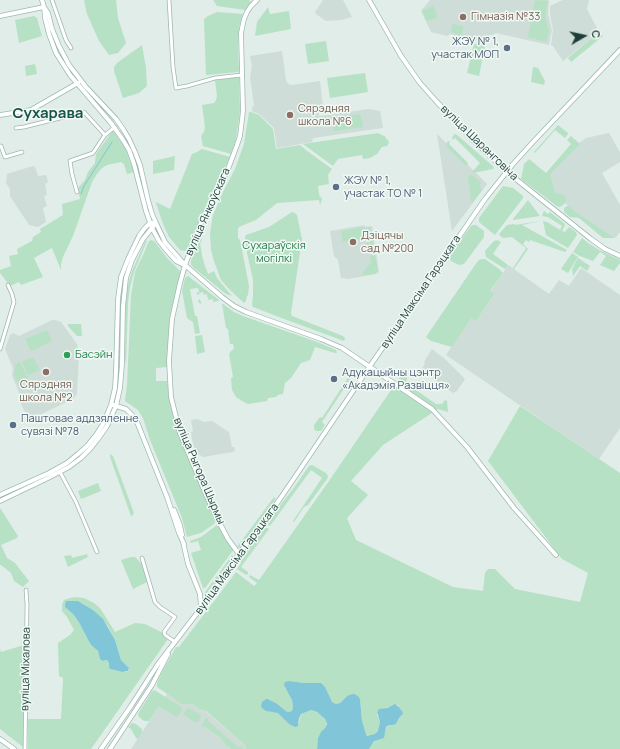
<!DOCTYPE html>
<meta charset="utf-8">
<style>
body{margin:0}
#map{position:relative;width:620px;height:749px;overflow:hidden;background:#e0ede8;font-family:Manrope,sans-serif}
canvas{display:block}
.north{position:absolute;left:564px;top:16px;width:40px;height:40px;-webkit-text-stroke:3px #f1f9f5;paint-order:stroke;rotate:81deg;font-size:11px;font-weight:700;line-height:16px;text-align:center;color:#1e3f39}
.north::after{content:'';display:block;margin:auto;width:14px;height:18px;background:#1e3f39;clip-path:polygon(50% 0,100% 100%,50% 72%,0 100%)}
</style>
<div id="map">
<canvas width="620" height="749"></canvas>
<div class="north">С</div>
</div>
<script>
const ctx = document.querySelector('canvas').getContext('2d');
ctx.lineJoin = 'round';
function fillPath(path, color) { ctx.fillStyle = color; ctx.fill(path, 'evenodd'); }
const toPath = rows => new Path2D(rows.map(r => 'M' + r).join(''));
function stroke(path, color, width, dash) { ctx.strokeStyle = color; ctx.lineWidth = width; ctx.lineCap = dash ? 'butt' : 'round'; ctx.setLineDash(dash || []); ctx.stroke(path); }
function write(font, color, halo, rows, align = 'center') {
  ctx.font = font + ' Manrope,sans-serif'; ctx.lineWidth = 3; ctx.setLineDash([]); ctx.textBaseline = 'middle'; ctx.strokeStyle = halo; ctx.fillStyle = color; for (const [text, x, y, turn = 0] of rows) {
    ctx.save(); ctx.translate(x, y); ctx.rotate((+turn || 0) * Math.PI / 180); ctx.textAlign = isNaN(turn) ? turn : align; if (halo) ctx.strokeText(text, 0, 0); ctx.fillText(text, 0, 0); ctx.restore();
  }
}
const built = toPath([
 [323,0,343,0,352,17,341,20,326,21,316,14,315,12],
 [430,0,549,0,548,14,552,30,549,45,496,33,492,35,489,35,487,43,450,34,447,36,431,32,421,11],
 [563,0,589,0,587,9,599,32,563,61,553,46,551,45,553,30,550,14,550,6],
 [282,51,286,80,288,84,292,85,320,81,323,107,319,113,319,116,369,109,380,111,383,128,313,138,312,142,277,148,274,128,259,114,252,111,252,108,254,105,250,77,252,66,250,56],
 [609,133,620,152,620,162,602,173,620,205,620,232,615,238,576,212,556,196,548,175,578,144,586,138],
 [437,134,487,184,452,231],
 [33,166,35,167,38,176,46,175,48,182,45,184,47,195,44,196,47,206,43,208,46,222,38,227,29,225,10,196,10,189,6,183,7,174],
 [365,225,365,227,372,226,379,272,376,274,348,279,341,278,338,260,334,256,330,231],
 [508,265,549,294,559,280,569,286,581,268,620,295,620,428,599,459,446,355,471,317,476,321,494,294,490,292,503,273],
 [52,320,55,320,61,322,77,344,79,354,77,394,73,399,29,420,20,402,21,399,16,385,12,376,13,368,5,349,10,335,13,333,19,336],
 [432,349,446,360,465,379,457,391,453,393,421,370,425,364,424,362],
 [197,419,204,422,212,421,229,432,232,447,234,447,235,450,233,452,203,457,197,453,193,444,191,432,193,431,191,420],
 [167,694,183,704,192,704,201,710,205,711,246,746,246,749,131,749]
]);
const green = toPath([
 [84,0,116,0,118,18,126,43,118,53,109,55,99,41,87,14],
 [213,0,249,0,251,2,245,10,217,6],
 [535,0,548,1,545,16,549,31,546,42,528,37],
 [433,6,438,17,427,21,422,11],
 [268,7,270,14,289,11,291,29,255,36,257,22],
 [217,12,243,14,239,27,238,46,239,70,238,72,206,75,204,19,208,16],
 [34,16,37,18,42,36,19,43,15,20],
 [452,24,462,26,463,27,462,34,460,35,451,32],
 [599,32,603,36,571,62,568,58],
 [326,41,329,61,308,64,305,44],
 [474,44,485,46,479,76,467,73],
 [142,45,146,68,147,86,139,93,123,98,114,71,114,67,117,63],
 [35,64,37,74,26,76,25,66],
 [533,67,538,68,545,81,544,85,531,82],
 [365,73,368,92,330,98,327,78],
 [237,77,239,78,240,111,236,139,231,154,203,146,201,136,204,132,205,127,202,105,214,103,216,100,217,96,215,80],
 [249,112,251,112,259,115,273,129,276,149,300,145,306,150,332,169,328,175,329,184,318,186,319,195,322,199,320,205,319,200,277,203,256,220,246,224,239,227,238,229,238,238,240,240,249,286,248,295,247,296,246,301,244,303,230,290,221,280,214,261,211,250,210,233,213,215,223,192,235,169,244,144],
 [360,114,363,127,334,131,332,118],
 [558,125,568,133,568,134,565,138,555,130,535,153,534,152],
 [113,130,125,148,134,172,127,174,124,164,121,162,107,165,102,168,97,174,92,182,73,236,63,257,61,264,61,270,52,248,34,258,43,277,21,285,19,282,10,286,0,273,0,270,11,266,9,256,18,254,17,249,32,241,33,237,41,232,40,229,63,215,62,204,80,199,78,188,85,180,88,172,95,163,96,154],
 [378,133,386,137,386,139,388,140,389,143,387,146,382,147,377,154,370,158,363,159,362,155,338,159,333,166,303,144],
 [455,134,457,135,494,167,493,169,473,173,472,172,480,163,455,138,453,140,452,137],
 [571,136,580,144,550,174,555,193,562,194,566,196,565,203,562,206,558,207,521,179,524,164,529,159,546,173,571,144,567,140],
 [450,141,450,142,449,144,468,163,466,166,446,146,447,142],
 [202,149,230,157,194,232,188,249,185,251,180,250,169,237,163,224,156,203,156,202,170,209,192,154,197,152],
 [175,156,174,170,153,174,153,161],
 [469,175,472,175,481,183,479,186,482,190,473,202,471,201,468,177],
 [503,186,513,188,523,196,523,198,495,235,479,222,479,218],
 [528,200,540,216,513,220,513,219],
 [567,206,569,206,576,212,615,238,603,238,579,218,570,217,564,212,564,208],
 [544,211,548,214,550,212,564,223,565,225,562,231,565,232,569,227,576,232,577,235,568,248,546,235,543,221,547,222,560,230,562,226,548,217,542,216],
 [292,212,295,213,297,215,302,239,291,313,292,316,343,336,345,338,344,341,279,317,253,307,252,305,253,295,253,280,247,253,245,237,246,235,269,227],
 [541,221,522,225,567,250,565,252,530,240,529,242,526,240,523,244,528,249,514,269,508,265,505,269,486,257,485,251,494,241,497,240,501,242,493,254,508,265,513,268,525,250,526,248,512,237,503,238,499,235,500,233,507,225,515,224,515,225],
 [473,225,476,225,484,231,484,237,464,264,460,265,457,264,451,261,450,259,449,256,471,226],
 [364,227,364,228,370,227,375,252,369,253,366,237,343,242,341,231],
 [201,234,202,240,200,243,201,248,202,256,205,266,208,274,214,271,217,278,232,296,226,294,194,268,191,265,191,261,193,255],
 [140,238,131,259,123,284,121,307,119,375,116,397,115,397,118,375,120,307,122,284,127,266],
 [582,238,588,243,599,250,620,260,620,263,614,271,600,265,606,256,600,252,593,261,580,256,573,252],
 [146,240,147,241,134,272,130,287,128,303,126,364,125,356,126,303,127,289,132,271],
 [151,240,154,241,167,258,181,272,176,291,167,367,156,368,156,381,167,381,172,408,176,425,216,520,214,524,201,533,187,537,182,518,150,440,143,418,138,410,125,401,125,400,127,385,131,296,135,272,143,255,149,241],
 [572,253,578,257,568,273,561,269],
 [375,255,378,271,374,274,364,275,363,272,371,263,370,256],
 [578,258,590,266,587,271,580,266,573,276,572,269],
 [482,259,485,259,499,269,503,273,490,291,494,294,476,321,471,318,452,347,431,341,426,337,475,265,479,260],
 [188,276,219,300,218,301,213,302,213,299,201,301,201,304,199,303,198,301,200,299,200,301,208,300,207,294,204,295,203,292,199,293,199,295,198,295,196,293,199,292,198,288,190,289,195,316,197,316,200,333,195,334,193,322,187,318,182,291,185,278],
 [222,304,223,304,234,312,243,316,317,342,336,350,337,353,335,353,315,347,310,360,301,363,291,378,285,383,283,394,278,395,276,397,268,398,267,401,248,404,242,401,236,397,232,390,231,378,233,377,229,354,231,351,234,349,233,344,230,344,228,329,226,328],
 [68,324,81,324,82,336,77,336,68,326],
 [47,330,52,341,31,351,25,339],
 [202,335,205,352,197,354,195,336],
 [33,357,40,370,28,375,22,362],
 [20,362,28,378,18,383,15,376,14,376,15,368,16,367,15,364],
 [351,373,353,375,322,422,325,425,321,431,316,431,314,429,314,425,320,417,322,418],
 [405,373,408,374,406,383,436,404,442,404,445,400,447,401,448,412,438,409,383,445,351,481,368,495,347,518,356,540,453,587,483,591,485,573,488,569,495,569,515,589,580,602,588,573,562,559,488,461,520,406,620,473,620,749,369,749,374,741,377,739,381,739,385,733,386,728,389,725,393,725,396,724,399,718,402,715,402,711,398,705,394,705,377,711,377,715,380,722,379,729,376,734,368,736,366,734,362,721,360,699,345,698,340,703,336,704,332,702,321,683,304,683,289,681,289,693,292,700,293,707,292,711,288,712,286,711,276,703,271,700,268,699,264,700,269,712,275,712,280,714,289,724,299,724,300,716,303,713,311,710,317,712,323,717,326,721,326,726,318,738,317,749,246,749,246,746,206,711,201,710,192,704,182,704,157,687,157,683,161,674,176,647,179,647,215,600,236,572,254,586,257,583,249,577,250,575,259,580,329,481,402,374],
 [110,454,113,456,134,513,132,516,131,516,110,457],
 [312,465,326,473,328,476,327,479,308,505,304,507,294,522,293,521,322,478,311,470,270,526,269,526,267,524,267,522,293,489,309,466],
 [98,483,101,491,81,499,78,491],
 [274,497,275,497,275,500,258,524,240,547,238,548,237,547],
 [0,508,18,536,17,538,1,545,7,558,15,563,29,581,23,587,14,581,11,573,1,565,0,565],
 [217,525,219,526,234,549,205,588,203,588,191,553,201,550,198,541,191,543,190,541,201,537],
 [265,526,269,529,241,567,248,572,248,574,246,575,237,569,241,563,240,560,264,527],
 [87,554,88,557,68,567,64,556,71,555,72,558],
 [232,555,234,557,207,593,205,595,203,595],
 [131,557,135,557,141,563,146,576,147,582,133,589,121,560],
 [74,597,84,598,94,603,100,608,115,632,135,623,145,624,163,633,168,639,91,749,28,749,28,719,61,719,63,678,59,676,58,643,70,635,74,630,67,617,62,611,62,604,64,600],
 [68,601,78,601,93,610,107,625,115,640,121,660,129,668,129,670,127,672,121,672,110,669,108,661,106,660,103,661,100,658,98,651,91,645,86,637,82,627,74,615,67,609],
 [24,645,23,736,24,742,23,747,0,729,0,649,1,652],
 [154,690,156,691,181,707,182,710,177,717,159,706,149,721,144,721,139,717,138,714,139,712,152,691],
 [187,708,192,710,201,715,199,722,195,722,183,714],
 [206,718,208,718,208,721,238,747,242,746,243,749,232,749,225,744,221,738,206,727,203,727,202,725],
 [132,723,136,724,142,729,142,732,138,739,136,738,131,729,128,727]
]);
const water = toPath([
 [66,601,78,601,93,610,103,619,115,640,121,660,129,668,128,671,122,672,110,669,109,667,109,664,108,661,106,660,103,661,100,659,98,651,91,645,88,640,80,624,74,615,65,607,65,605],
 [289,681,304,683,321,683,325,687,332,702,336,704,340,703,345,698,349,695,354,694,358,696,360,699,362,721,366,734,367,736,375,734,378,731,380,722,377,712,379,709,387,708,395,704,399,707,402,711,403,714,399,718,396,724,393,725,389,725,386,727,384,738,374,741,369,749,317,749,318,738,321,732,325,728,327,724,325,719,317,712,311,710,301,714,299,718,298,726,295,727,289,724,278,713,266,711,262,708,261,706,262,702,266,699,268,699,276,703,286,711,288,712,292,711,293,707,292,700,284,685,285,682]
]);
const stream = toPath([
 [81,194,84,186,112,142]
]);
const street = toPath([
 [52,0,66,40,71,48],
 [169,0,173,67,176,88,187,86,215,78,242,75],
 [16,128,24,127,84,112,105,135],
 [0,146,1,146,5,157,22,152],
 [77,192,72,174,70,161,93,153,105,135,115,127],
 [0,349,14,302,12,294,8,285],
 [60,472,76,502,97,552],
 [142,558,155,602,160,607,175,617,164,632,165,635,175,642],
 [25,749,27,604,26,590]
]);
const secondary = toPath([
 [42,0,44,7,45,18,49,34,56,53,70,75,111,123,123,140,129,150,134,164,146,211,152,228,159,241,167,251,176,261,182,264],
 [369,0,401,56,420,83,436,101,474,141,507,172,591,239,605,249,620,256],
 [44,7,48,13,52,29,59,46,69,65,86,87,116,119,123,129,129,139,135,152,140,165,148,200,152,214,156,223,165,242,185,265,222,297,234,306,246,312,321,339,342,348,432,409,467,447,514,508,556,555],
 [0,16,44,7],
 [0,115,31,110,78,83],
 [113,405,126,409,132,415,137,422,167,497,179,533,184,544],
 [0,495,49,473,67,463,78,454,87,446,96,435,103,424,111,405,115,388,116,371,118,299,121,277,128,259,139,236,144,229,150,223,156,223],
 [0,501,48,478,69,467,81,458,90,449,98,439,107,426,116,406,120,388,122,364,123,307,126,278,132,260,143,239,156,223],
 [174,510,180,525,182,535],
 [183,542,188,564,200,594,201,607],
 [239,554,228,539,219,522,207,497,180,433,171,397,169,361,172,319,180,283,185,265,200,225,228,169,237,145,240,136,243,111,241,33,244,19,247,12,251,6,257,0],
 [0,739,14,749],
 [101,749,131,706,158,664,201,608,239,554,280,499,370,366,485,199,513,164,533,142,620,50],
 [110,749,152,685,168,654]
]);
const markers = [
 [463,17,4,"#8d6e63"],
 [507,48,4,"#5c6f8a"],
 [290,115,4,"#8d6e63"],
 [336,187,4,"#5c6f8a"],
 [353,242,4,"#8d6e63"],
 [67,355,4,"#2e9e5b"],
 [46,372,4,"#8d6e63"],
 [334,379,4,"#5c6f8a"],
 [13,425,4,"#5c6f8a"]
];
const educationNames = [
 ["Гімназія №33",471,17],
 ["Сярэдняя",298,109],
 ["школа №6",298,122],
 ["Дзіцячы",361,236],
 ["сад №200",361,249],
 ["Сярэдняя",46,385,"center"],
 ["школа №2",46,398,"center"]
];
const serviceNames = [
 ["ЖЭУ № 1,",499,42,"right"],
 ["участак МОП",499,55,"right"],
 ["ЖЭУ № 1,",344,181],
 ["участак ТО № 1",344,194],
 ["Адукацыйны цэнтр",342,373],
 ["«Акадэмія Развіцця»",342,386],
 ["Паштовае аддзяленне",21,419],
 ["сувязі №78",21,432]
];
const streetNames = [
 ["вуліца Шаранговіча",479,143,44],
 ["вуліца Янкоўскага",208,212,-66],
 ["вуліца Максіма Гарэцкага",421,292,-56],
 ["вуліца Рыгора Шырмы",199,471,67],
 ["вуліца Максіма Гарэцкага",237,559,-54],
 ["вуліца Міхалова",26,669,-89]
];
const parkNames = [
 ["Сухараўскія",274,246],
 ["могілкі",274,259]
];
const leisureNames = [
 ["Басэйн",75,355]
];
const districtNames = [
 ["Сухарава",48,114]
];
fillPath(built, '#ceddd7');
fillPath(green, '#b6e1c4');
fillPath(water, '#81c5d9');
stroke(stream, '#81c5d9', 1);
stroke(street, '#a2b5b0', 4.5);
stroke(secondary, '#9dbab1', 5.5);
stroke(street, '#fff', 3);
stroke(secondary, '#fff', 4);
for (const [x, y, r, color] of markers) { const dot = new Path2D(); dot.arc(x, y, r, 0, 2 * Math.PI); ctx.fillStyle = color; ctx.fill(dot); stroke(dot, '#f1f9f5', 1.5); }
write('11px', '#785e54', '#f1f9f5', educationNames, 'left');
write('11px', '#4e5e75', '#f1f9f5', serviceNames, 'left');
write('11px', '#1e3f39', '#f1f9f5', streetNames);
write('11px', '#237b4b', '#f1f9f5', parkNames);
write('11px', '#27864d', '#f1f9f5', leisureNames, 'left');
write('bold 15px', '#185449', '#f1f9f5', districtNames);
</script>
